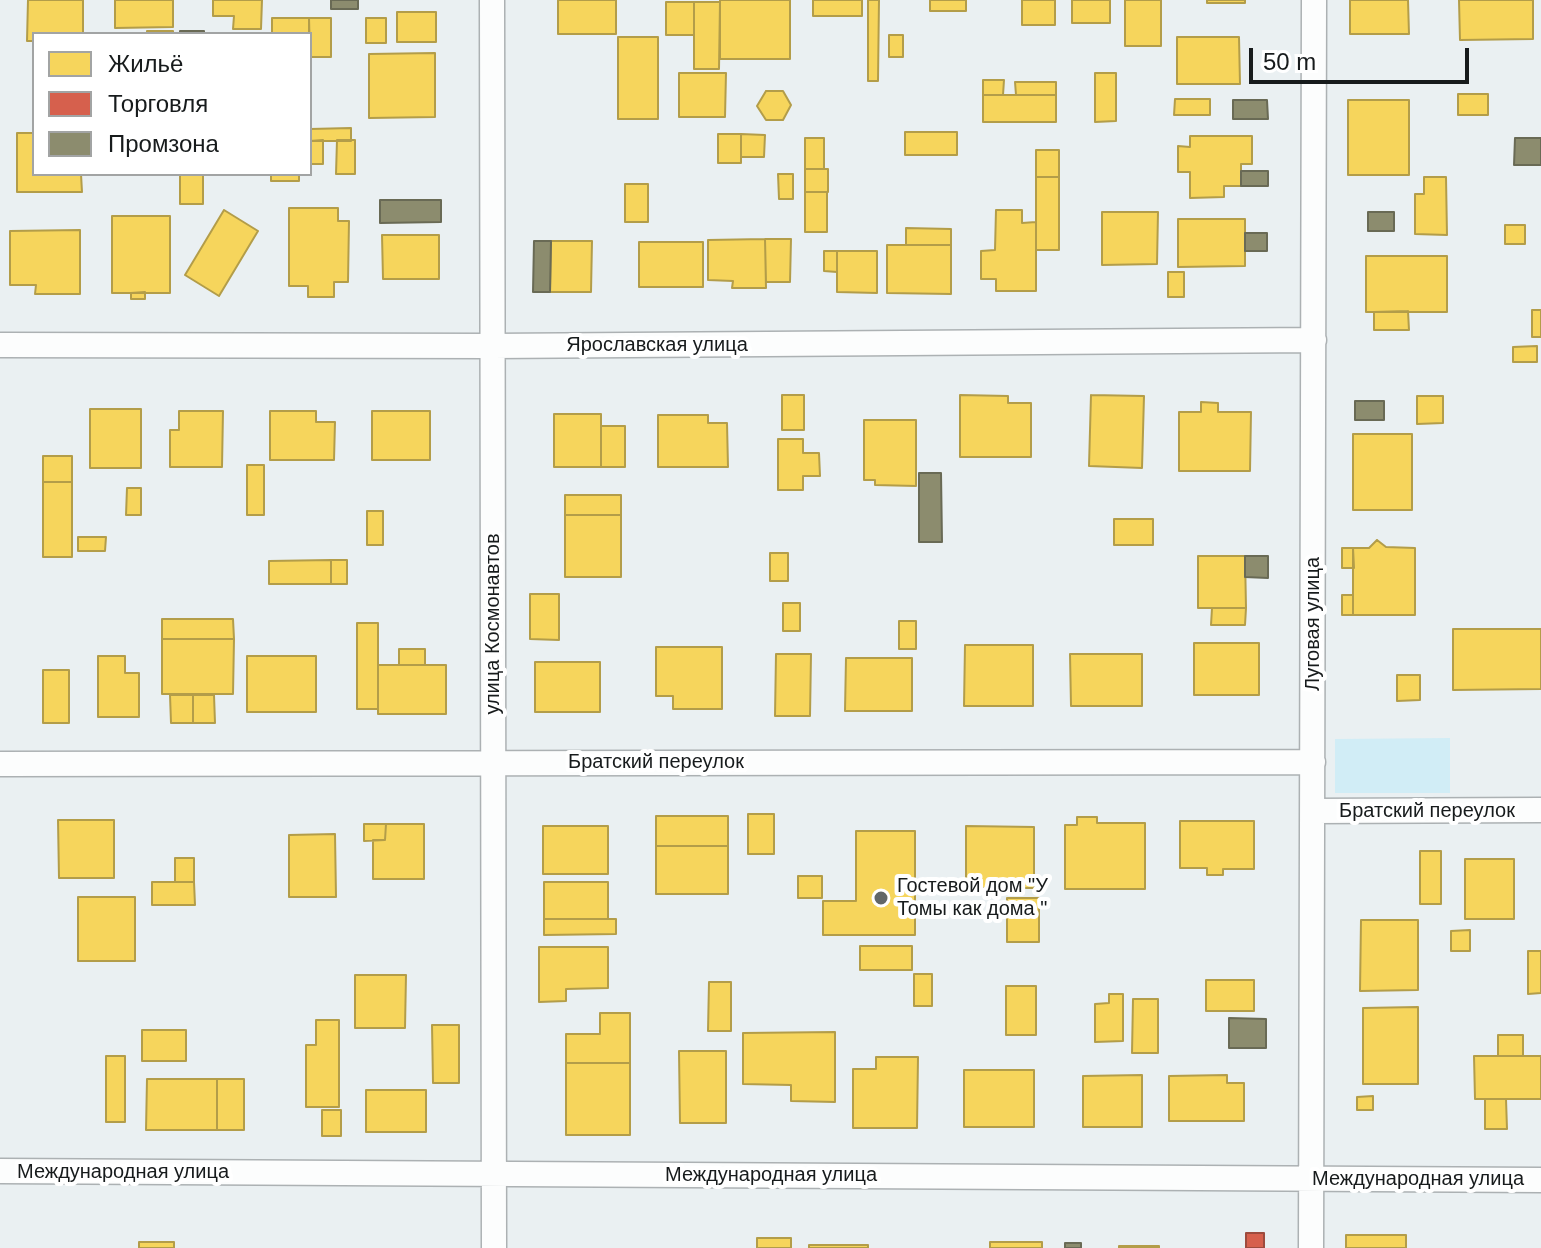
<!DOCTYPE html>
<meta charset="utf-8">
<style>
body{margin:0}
#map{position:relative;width:1541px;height:1248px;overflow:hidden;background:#eaf0f2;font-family:Arial,sans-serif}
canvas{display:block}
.legend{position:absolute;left:32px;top:32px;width:280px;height:144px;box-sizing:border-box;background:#fff;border:2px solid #a2a4a4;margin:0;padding:10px 14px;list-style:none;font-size:24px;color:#171b1c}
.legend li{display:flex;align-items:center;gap:16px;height:40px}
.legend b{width:40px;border:2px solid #a2a4a4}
.scale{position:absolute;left:1249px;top:48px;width:220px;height:36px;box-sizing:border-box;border:4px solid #171b1c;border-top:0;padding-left:10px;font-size:24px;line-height:28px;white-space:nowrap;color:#171b1c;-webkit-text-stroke:6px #fff;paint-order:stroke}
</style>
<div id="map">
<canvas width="1541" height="1248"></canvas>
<ul class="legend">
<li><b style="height:22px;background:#f6d55c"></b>Жильё</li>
<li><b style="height:22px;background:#d6604d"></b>Торговля</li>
<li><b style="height:22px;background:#8c8c6e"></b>Промзона</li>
</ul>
<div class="scale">50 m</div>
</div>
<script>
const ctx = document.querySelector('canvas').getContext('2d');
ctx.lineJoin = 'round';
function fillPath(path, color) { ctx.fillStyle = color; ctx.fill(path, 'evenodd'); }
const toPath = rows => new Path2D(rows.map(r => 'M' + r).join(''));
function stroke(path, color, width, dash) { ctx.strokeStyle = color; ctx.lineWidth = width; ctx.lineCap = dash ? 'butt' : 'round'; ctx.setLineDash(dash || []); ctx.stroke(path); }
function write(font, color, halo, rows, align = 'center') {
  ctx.font = font + ' Arial,sans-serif'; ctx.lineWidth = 8; ctx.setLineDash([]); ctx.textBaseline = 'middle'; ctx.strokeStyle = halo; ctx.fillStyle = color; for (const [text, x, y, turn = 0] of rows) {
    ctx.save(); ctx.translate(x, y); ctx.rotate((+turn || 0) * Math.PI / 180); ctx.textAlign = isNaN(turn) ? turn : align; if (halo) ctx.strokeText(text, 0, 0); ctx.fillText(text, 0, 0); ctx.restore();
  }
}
const green = toPath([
 [1450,738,1450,793,1335,793,1335,739]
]);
const homes = toPath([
 [28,0,83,0,83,34,34,34,34,41,27,41,28,0],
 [115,0,173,0,173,27,115,28,115,0],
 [213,0,262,0,261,29,233,29,234,16,213,16,213,0],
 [558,0,616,0,616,34,558,34,558,0],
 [720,0,790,0,790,59,720,59,720,0],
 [813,0,862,0,862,16,813,16,813,0],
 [868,0,879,0,878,81,868,81,868,0],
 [930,0,966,0,966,11,930,11,930,0],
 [1022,0,1055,0,1055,25,1022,25,1022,0],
 [1072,0,1110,0,1110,23,1072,23,1072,0],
 [1125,0,1161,0,1161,46,1125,46,1125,0],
 [1207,0,1245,0,1245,3,1207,3,1207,0],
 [1350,0,1408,0,1409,34,1350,34,1350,0],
 [1459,0,1533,0,1533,39,1460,40,1459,0],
 [666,2,694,2,694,35,666,35,666,2],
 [694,2,720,2,719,69,694,69,694,2],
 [397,12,436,12,436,42,397,42,397,12],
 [272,18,309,18,309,34,272,34,272,18],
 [309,18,331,18,331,57,310,57,309,18],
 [366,18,386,18,386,43,366,43,366,18],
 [147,31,173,31,173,34,147,34,147,31],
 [889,35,903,35,903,57,889,57,889,35],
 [618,37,658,37,658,119,618,119,618,37],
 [1177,37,1239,37,1240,84,1177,84,1177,37],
 [435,53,435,117,369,118,369,54,435,53],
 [679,73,726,73,725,117,679,117,679,73],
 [1095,73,1116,73,1116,121,1095,122,1095,73],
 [983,80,1004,80,1003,95,983,95,983,80],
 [1015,82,1056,82,1056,95,1016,95,1015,82],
 [766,91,783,91,791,105,783,120,766,120,757,106,766,91],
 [1458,94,1488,94,1488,115,1458,115,1458,94],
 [983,95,1056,95,1056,122,983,122,983,95],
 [1175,99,1210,99,1210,115,1174,115,1175,99],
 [1348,100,1409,100,1409,175,1348,175,1348,100],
 [351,128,351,141,310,141,310,129,351,128],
 [905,132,957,132,957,155,905,155,905,132],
 [17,133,34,133,34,174,81,174,82,192,17,192,17,133],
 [718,134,741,134,741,163,718,163,718,134],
 [741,134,765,135,764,157,741,157,741,134],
 [1190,136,1252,136,1252,164,1241,164,1241,186,1224,186,1224,197,1190,198,1190,172,1178,172,1178,146,1190,147,1190,136],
 [805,138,824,138,824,169,805,169,805,138],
 [323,140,323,164,310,164,310,141,323,140],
 [337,140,355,140,355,174,336,174,337,140],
 [1036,150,1059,150,1059,177,1036,177,1036,150],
 [805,169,828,169,828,192,805,192,805,169],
 [180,174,203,174,203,204,180,204,180,174],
 [271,174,299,174,299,181,271,181,271,174],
 [778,174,793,174,793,199,779,199,778,174],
 [1036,177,1059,177,1059,250,1036,250,1036,177],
 [1424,177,1446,177,1447,235,1415,234,1415,194,1424,194,1424,177],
 [625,184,648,184,648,222,625,222,625,184],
 [805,192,827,192,827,232,805,232,805,192],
 [289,208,338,208,338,221,349,221,348,282,334,282,334,297,308,297,308,286,289,286,289,208],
 [224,210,258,231,219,296,185,275,224,210],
 [996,210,1022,210,1022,223,1036,222,1036,291,996,291,996,279,981,279,981,251,995,250,996,210],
 [1102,212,1158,212,1157,264,1102,265,1102,212],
 [112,216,170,216,170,293,112,293,112,216],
 [1178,219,1245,219,1245,266,1178,267,1178,219],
 [1505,225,1525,225,1525,244,1505,244,1505,225],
 [906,228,951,229,951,245,906,245,906,228],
 [80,230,80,294,35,294,36,285,10,285,10,231,80,230],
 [382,235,439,235,439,279,383,279,382,235],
 [765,239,766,288,732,288,733,281,708,280,708,240,765,239],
 [765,239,791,239,790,282,766,282,765,239],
 [551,241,592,241,591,292,550,292,551,241],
 [639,242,703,242,703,287,639,287,639,242],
 [887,245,951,245,951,294,887,293,887,245],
 [824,251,837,251,837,272,824,271,824,251],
 [837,251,877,251,877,293,837,292,837,251],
 [1366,256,1447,256,1447,312,1366,312,1366,256],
 [1168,272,1184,272,1184,297,1168,297,1168,272],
 [145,292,145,299,131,299,131,293,145,292],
 [1532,310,1541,310,1541,337,1532,337,1532,310],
 [1408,311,1409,330,1374,330,1374,312,1408,311],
 [1537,346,1537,362,1513,362,1513,347,1537,346],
 [782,395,804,395,804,430,782,430,782,395],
 [960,395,1008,396,1008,403,1031,403,1031,457,960,457,960,395],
 [1091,395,1144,396,1142,468,1089,466,1091,395],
 [1417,396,1443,396,1443,423,1417,424,1417,396],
 [1201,402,1218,403,1218,412,1251,412,1250,471,1179,471,1179,412,1201,412,1201,402],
 [90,409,141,409,141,468,90,468,90,409],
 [179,411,223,411,222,467,170,467,170,430,179,430,179,411],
 [270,411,316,411,316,422,335,422,334,460,270,460,270,411],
 [372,411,430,411,430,460,372,460,372,411],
 [554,414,601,414,601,467,554,467,554,414],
 [658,415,708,415,708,423,727,423,728,467,658,467,658,415],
 [864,420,916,420,916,486,875,485,875,480,864,480,864,420],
 [601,426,625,426,625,467,601,467,601,426],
 [1353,434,1412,434,1412,510,1353,510,1353,434],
 [778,439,803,439,803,453,819,453,820,476,803,476,803,490,778,490,778,439],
 [43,456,72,456,72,482,43,482,43,456],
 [247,465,264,465,264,515,247,515,247,465],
 [43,482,72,482,72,557,43,557,43,482],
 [127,488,141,488,141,515,126,515,127,488],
 [565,495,621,495,621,515,565,515,565,495],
 [367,511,383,511,383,545,367,545,367,511],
 [565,515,621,515,621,577,565,577,565,515],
 [1114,519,1153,519,1153,545,1114,545,1114,519],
 [78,537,106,537,105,551,78,551,78,537],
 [1377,540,1386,547,1415,548,1415,615,1353,615,1353,548,1369,548,1377,540],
 [1342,548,1353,548,1354,568,1342,568,1342,548],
 [770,553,788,553,788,581,770,581,770,553],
 [1198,556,1245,556,1246,608,1198,608,1198,556],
 [331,560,331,584,269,584,269,561,331,560],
 [331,560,347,560,347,584,331,584,331,560],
 [530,594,559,594,559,640,530,639,530,594],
 [1342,595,1353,595,1353,615,1342,615,1342,595],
 [783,603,800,603,800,631,783,631,783,603],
 [1212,608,1246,608,1245,625,1211,625,1212,608],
 [162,619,233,619,234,639,162,639,162,619],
 [899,621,916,621,916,649,899,649,899,621],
 [357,623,378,623,378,709,357,709,357,623],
 [1453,629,1541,629,1541,689,1453,690,1453,629],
 [162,639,234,639,233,694,162,694,162,639],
 [1194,643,1259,643,1259,695,1194,695,1194,643],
 [965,645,1033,645,1033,706,964,706,965,645],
 [656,647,722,647,722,709,673,709,673,696,656,696,656,647],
 [399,649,425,649,425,665,399,665,399,649],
 [776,654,811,654,810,716,775,716,776,654],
 [1070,654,1142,654,1142,706,1071,706,1070,654],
 [98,656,125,656,125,673,139,673,139,717,98,717,98,656],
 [247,656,316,656,316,712,247,712,247,656],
 [846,658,912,658,912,711,845,711,846,658],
 [535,662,600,662,600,712,535,712,535,662],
 [378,665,446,665,446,714,378,714,378,665],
 [43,670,69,670,69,723,43,723,43,670],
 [1397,675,1420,675,1420,700,1397,701,1397,675],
 [170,695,193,695,193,723,171,723,170,695],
 [193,695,214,695,215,723,193,723,193,695],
 [748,814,774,814,774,854,748,854,748,814],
 [656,816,728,816,728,846,656,846,656,816],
 [1077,817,1097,817,1097,823,1145,823,1145,889,1065,889,1065,825,1077,825,1077,817],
 [58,820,114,820,114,878,59,878,58,820],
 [1180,821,1254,821,1254,869,1223,869,1223,875,1207,875,1207,868,1180,868,1180,821],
 [364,824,386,824,385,840,364,841,364,824],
 [386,824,424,824,424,879,373,879,373,840,385,840,386,824],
 [543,826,608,826,608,874,543,874,543,826],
 [966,826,1034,827,1034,888,966,888,966,826],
 [856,831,915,831,915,935,823,935,823,901,856,901,856,831],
 [335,834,336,897,289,897,289,835,335,834],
 [656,846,728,846,728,894,656,894,656,846],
 [1420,851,1441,851,1441,904,1420,904,1420,851],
 [175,858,194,858,194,882,175,882,175,858],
 [1465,859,1514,859,1514,919,1465,919,1465,859],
 [798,876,822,876,822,898,798,898,798,876],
 [152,882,194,882,195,905,152,905,152,882],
 [544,882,608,882,608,919,544,919,544,882],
 [78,897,135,897,135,961,78,961,78,897],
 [1007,898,1039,898,1039,942,1007,942,1007,898],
 [544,919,616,919,616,934,544,935,544,919],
 [1361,920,1418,920,1418,990,1360,991,1361,920],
 [1470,930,1470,951,1451,951,1451,931,1470,930],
 [860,946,912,946,912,970,860,970,860,946],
 [539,947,608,947,608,988,566,989,566,1001,539,1002,539,947],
 [1528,951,1541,951,1541,993,1528,994,1528,951],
 [914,974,932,974,932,1006,914,1006,914,974],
 [355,975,406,975,405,1028,355,1028,355,975],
 [1206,980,1254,980,1254,1011,1206,1011,1206,980],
 [709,982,731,982,731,1031,708,1031,709,982],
 [1006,986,1036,986,1036,1035,1006,1035,1006,986],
 [1109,994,1123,994,1123,1041,1095,1042,1095,1004,1109,1003,1109,994],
 [1133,999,1158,999,1158,1053,1132,1053,1133,999],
 [1418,1007,1418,1084,1363,1084,1363,1008,1418,1007],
 [600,1013,630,1013,630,1063,566,1063,566,1034,600,1034,600,1013],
 [316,1020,339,1020,339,1107,306,1107,306,1045,316,1045,316,1020],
 [432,1025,459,1025,459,1083,433,1083,432,1025],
 [142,1030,186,1030,186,1061,142,1061,142,1030],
 [835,1032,835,1102,791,1101,791,1085,743,1084,743,1033,835,1032],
 [1498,1035,1523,1035,1523,1056,1498,1056,1498,1035],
 [679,1051,726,1051,726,1123,680,1123,679,1051],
 [106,1056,125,1056,125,1122,106,1122,106,1056],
 [1474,1056,1541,1056,1541,1099,1475,1099,1474,1056],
 [876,1057,918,1057,917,1128,853,1128,853,1069,876,1069,876,1057],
 [566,1063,630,1063,630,1135,566,1135,566,1063],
 [964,1070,1034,1070,1034,1127,964,1127,964,1070],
 [1142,1075,1142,1127,1083,1127,1083,1076,1142,1075],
 [1227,1075,1227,1083,1244,1083,1244,1121,1169,1121,1169,1076,1227,1075],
 [147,1079,217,1079,217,1130,146,1130,147,1079],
 [217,1079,244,1079,244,1130,217,1130,217,1079],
 [366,1090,426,1090,426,1132,366,1132,366,1090],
 [1373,1096,1373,1110,1357,1110,1357,1097,1373,1096],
 [1485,1099,1506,1099,1507,1129,1485,1129,1485,1099],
 [322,1110,341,1110,341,1136,322,1136,322,1110],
 [1346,1235,1406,1235,1406,1248,1346,1248,1346,1235],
 [757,1238,791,1238,791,1248,757,1248,757,1238],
 [139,1242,174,1242,174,1248,139,1248,139,1242],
 [990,1242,1042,1242,1042,1248,990,1248,990,1242],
 [809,1245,868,1245,868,1248,809,1248,809,1245],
 [1119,1246,1159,1246,1159,1248,1119,1248,1119,1246]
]);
const shops = toPath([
 [1246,1233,1264,1233,1264,1248,1246,1248,1246,1233]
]);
const industry = toPath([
 [331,0,358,0,358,9,331,9,331,0],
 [180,31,204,31,204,34,180,34,180,31],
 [1233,100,1267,100,1268,119,1233,119,1233,100],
 [1515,138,1541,138,1541,165,1514,165,1515,138],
 [1241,171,1268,171,1268,186,1241,186,1241,171],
 [380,200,441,200,441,222,380,223,380,200],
 [1368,212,1394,212,1394,231,1368,231,1368,212],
 [1245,233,1267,233,1267,251,1245,251,1245,233],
 [534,241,551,241,550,292,533,292,534,241],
 [1355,401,1384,401,1384,420,1355,420,1355,401],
 [919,473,941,473,942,542,919,542,919,473],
 [1245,556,1268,556,1268,578,1245,577,1245,556],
 [1229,1018,1266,1019,1266,1048,1229,1048,1229,1018],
 [1065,1243,1081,1243,1081,1248,1065,1248,1065,1243]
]);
const minor = toPath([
 [492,0,494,1248],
 [0,345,493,346,1314,340],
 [0,764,1313,762],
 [1313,811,1541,810],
 [0,1171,1541,1180],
 [1311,1248,1314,0]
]);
const markers = [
 [881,898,8,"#616667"]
];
const streetNames = [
 ["Ярославская улица",657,345],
 ["улица Космонавтов",493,624,-90],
 ["Луговая улица",1313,624,-90],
 ["Братский переулок",656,762],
 ["Братский переулок",1427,811],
 ["Международная улица",123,1172],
 ["Международная улица",771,1175],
 ["Международная улица",1418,1179]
];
const poiNames = [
 ["Гостевой дом \"У",897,886],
 ["Томы как дома \"",897,909]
];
fillPath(green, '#d1edf6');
fillPath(homes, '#f6d55c');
stroke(homes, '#b39d49', 2);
fillPath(shops, '#d6604d');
stroke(shops, '#9d4b3e', 2);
fillPath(industry, '#8c8c6e');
stroke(industry, '#696a55', 2);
stroke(minor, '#acb1b3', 27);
stroke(minor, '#fcfdfd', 24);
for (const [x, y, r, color] of markers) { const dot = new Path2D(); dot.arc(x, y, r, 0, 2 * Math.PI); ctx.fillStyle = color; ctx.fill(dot); stroke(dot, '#fff', 3); }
write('20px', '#171b1c', '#fff', streetNames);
write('20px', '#171b1c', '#fff', poiNames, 'left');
</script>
